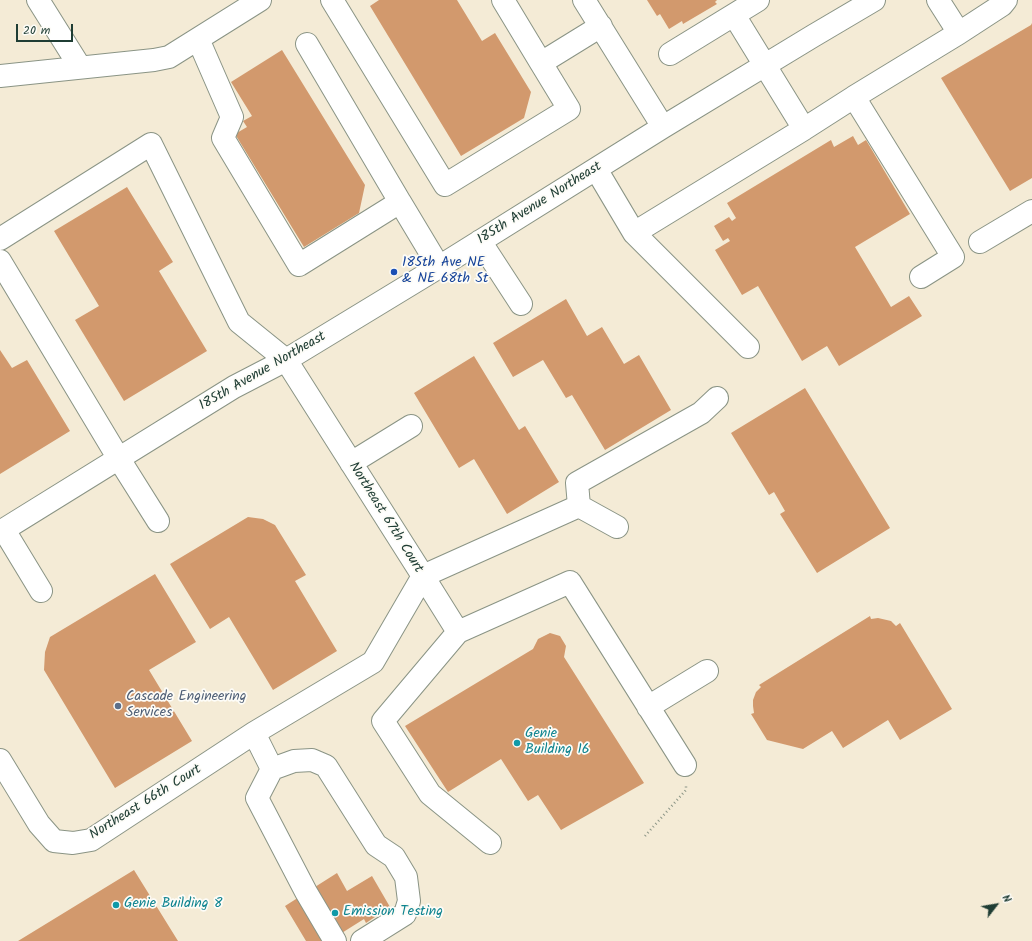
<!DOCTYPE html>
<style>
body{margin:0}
#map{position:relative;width:1032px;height:941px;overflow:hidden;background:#f4ebd6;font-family:Kalam,sans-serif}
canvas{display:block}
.north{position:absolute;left:976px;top:885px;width:40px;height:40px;-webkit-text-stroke:3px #fdfcf7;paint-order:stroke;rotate:59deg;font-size:11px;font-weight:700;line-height:16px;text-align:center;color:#1f3d34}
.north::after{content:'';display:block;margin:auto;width:14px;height:18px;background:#1f3d34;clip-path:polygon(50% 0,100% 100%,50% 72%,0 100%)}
.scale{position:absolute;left:16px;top:24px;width:57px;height:18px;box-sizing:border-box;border:2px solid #1f3d34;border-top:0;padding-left:5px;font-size:12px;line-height:14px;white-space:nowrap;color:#1f3d34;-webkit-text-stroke:3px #fdfcf7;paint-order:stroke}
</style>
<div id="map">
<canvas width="1032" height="941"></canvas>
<div class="north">N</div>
<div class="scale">20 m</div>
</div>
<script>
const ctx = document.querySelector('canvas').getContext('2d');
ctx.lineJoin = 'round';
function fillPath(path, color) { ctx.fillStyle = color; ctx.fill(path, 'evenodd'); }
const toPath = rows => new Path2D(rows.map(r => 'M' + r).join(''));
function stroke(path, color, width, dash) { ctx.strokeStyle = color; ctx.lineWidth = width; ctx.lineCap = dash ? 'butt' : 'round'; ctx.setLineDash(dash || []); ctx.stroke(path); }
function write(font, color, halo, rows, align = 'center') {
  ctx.font = font + ' Kalam,sans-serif'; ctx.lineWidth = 3.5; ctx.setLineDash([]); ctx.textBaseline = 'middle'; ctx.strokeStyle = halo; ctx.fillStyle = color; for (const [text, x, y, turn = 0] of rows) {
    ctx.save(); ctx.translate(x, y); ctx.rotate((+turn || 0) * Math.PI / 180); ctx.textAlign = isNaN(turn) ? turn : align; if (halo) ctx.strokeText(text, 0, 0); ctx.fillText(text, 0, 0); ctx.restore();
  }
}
const building = toPath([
 [379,0,457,0,482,41,495,33,531,92,524,118,461,156,370,6],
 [647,0,717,0,715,2,717,4,683,24,682,21,669,29,660,14,657,16],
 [1032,23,1032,178,1010,191,941,78,1031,25],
 [282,50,365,185,359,213,304,247,235,134,247,127,243,121,252,116,231,82],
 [853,136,858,145,866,140,910,214,855,247,891,307,909,296,922,316,839,366,827,346,802,361,758,286,742,295,715,250,730,241,728,238,723,241,714,226,729,217,732,221,736,218,727,203,831,140,834,147],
 [127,187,173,262,159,271,207,351,124,401,75,320,99,306,54,231],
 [566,299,587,336,602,327,624,364,639,355,671,410,605,450,572,395,566,398,543,360,513,377,493,343],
 [0,350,12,368,27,360,70,431,0,474],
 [474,356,519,430,525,426,559,482,507,514,474,459,459,468,414,393],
 [805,388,890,528,817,573,780,514,785,511,774,492,769,495,731,433],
 [248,517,263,519,275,525,306,575,295,581,337,651,273,690,229,617,210,629,170,564],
 [155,574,196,642,149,670,192,741,115,788,44,670,45,652,50,637],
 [870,616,871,619,878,618,891,621,896,626,900,623,952,709,900,740,888,720,843,748,832,731,803,749,767,740,751,714,754,713,753,706,753,700,756,692,761,687,759,685],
 [550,633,560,636,566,646,564,657,644,783,561,830,538,795,528,801,501,759,448,792,405,726,533,649,538,639],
 [134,870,178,941,18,941],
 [337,873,347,891,372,876,390,907,366,923,364,919,329,941,306,941,285,906]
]);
const path = toPath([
 [645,836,686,790,686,785]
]);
const minor = toPath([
 [38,0,80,67],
 [332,0,445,185,569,109,541,63],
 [503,0,541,63,601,26],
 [584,0,663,127],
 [938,0,959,33,1002,5,1006,0],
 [734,15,804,129,854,97,953,257,921,277],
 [198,39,232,117,223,138,299,265,400,202,307,44],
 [670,54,758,0],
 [0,76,154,60,169,57,260,0],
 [854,97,959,33],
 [596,169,634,233,804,129],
 [400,202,439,267],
 [634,233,748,347],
 [0,239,151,144,239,322,286,360,423,576,373,662,254,733,91,840,73,843,54,841,39,824,0,760],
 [480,241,521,304],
 [980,242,1032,211],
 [0,261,119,459,158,521],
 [351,463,411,426],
 [579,506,577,483,701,413,717,398],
 [579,506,617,527],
 [4,530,41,591],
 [0,532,234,387,286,360,439,267,663,127,813,36,874,0],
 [458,632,423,576,579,506],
 [648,707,707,671],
 [254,733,272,769],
 [490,843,430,794,383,721,458,632,570,582,685,765],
 [335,941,306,892,257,798,272,769,294,761,312,760,326,766,376,845,394,857,406,877,409,901,405,914,362,941]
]);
const markers = [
 [394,272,4,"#1a4fb4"],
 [118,706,4,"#5c6f8a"],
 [517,743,4,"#0f9aa8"],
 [116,905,4,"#0f9aa8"],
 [335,913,4,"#0f9aa8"]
];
const streetNames = [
 ["185th Avenue Northeast",540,204,-32],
 ["185th Avenue Northeast",263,372,-30],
 ["Northeast 67th Court",385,518,58],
 ["Northeast 66th Court",146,803,-32]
];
const transitNames = [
 ["185th Ave NE",402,264],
 ["& NE 68th St",402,280]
];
const serviceNames = [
 ["Cascade Engineering",126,698],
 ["Services",126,714]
];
const cultureNames = [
 ["Genie",525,735],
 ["Building 16",525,751],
 ["Genie Building 8",124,905],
 ["Emission Testing",343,913]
];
fillPath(building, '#d2996d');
stroke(minor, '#8a9485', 24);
stroke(path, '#8a9485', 2.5, [1, 3]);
stroke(minor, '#fff', 22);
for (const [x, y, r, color] of markers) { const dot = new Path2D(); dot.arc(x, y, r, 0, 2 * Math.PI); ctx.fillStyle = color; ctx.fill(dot); stroke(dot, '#fdfcf7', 1.5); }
write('14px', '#1f3d34', '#fdfcf7', streetNames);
write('14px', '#164399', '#fdfcf7', transitNames, 'left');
write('14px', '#4e5e75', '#fdfcf7', serviceNames, 'left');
write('14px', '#0d838f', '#fdfcf7', cultureNames, 'left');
</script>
